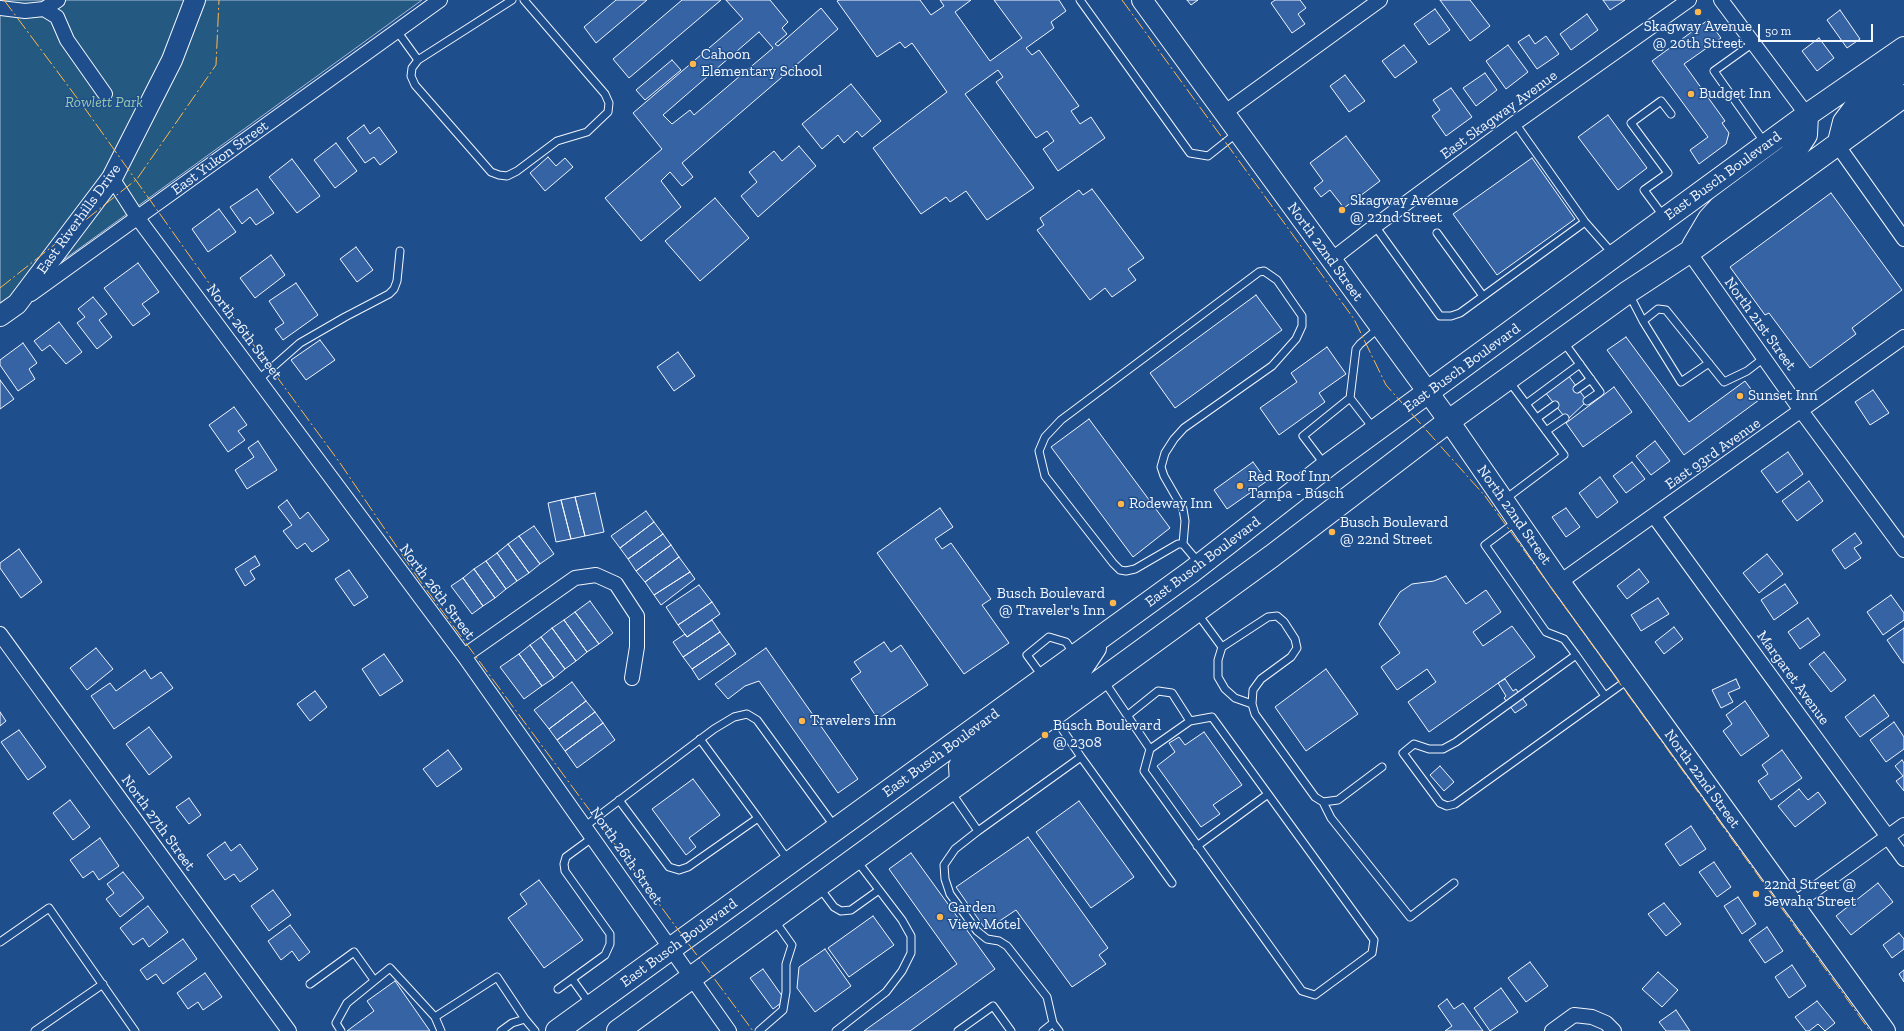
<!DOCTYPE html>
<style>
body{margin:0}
#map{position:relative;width:1904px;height:1031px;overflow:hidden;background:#1f4e8c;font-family:"Zilla Slab",serif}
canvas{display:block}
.scale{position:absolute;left:1758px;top:24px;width:115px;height:18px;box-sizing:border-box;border:2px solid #f2f6ff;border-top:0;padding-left:5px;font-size:12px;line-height:14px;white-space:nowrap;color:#f2f6ff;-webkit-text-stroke:3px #1f4e8c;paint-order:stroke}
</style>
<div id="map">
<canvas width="1904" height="1031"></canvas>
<div class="scale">50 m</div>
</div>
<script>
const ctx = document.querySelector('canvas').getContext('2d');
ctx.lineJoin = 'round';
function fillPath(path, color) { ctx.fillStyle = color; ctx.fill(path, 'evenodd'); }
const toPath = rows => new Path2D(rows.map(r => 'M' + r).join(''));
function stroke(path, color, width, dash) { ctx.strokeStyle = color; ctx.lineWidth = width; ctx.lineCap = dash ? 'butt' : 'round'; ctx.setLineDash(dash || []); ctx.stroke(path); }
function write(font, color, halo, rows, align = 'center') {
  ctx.font = font + ' "Zilla Slab",serif'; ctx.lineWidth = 3; ctx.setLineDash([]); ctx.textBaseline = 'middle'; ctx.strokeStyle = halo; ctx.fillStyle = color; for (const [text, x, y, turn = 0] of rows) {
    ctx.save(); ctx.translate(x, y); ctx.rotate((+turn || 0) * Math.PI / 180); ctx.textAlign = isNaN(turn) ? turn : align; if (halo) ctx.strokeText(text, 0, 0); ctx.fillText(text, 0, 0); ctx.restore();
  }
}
const green = toPath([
 [0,0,422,0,0,306,0,0]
]);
const building = toPath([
 [616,0,647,0,596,43,584,27,616,0],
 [682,0,721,0,629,78,613,59,682,0],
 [726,0,770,0,788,22,782,28,787,34,775,44,778,46,821,8,838,29,682,163,693,177,682,186,670,172,661,181,681,207,641,241,605,198,662,149,633,113,743,19,726,0],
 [759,32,773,48,694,115,690,110,672,124,663,115,759,32],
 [839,0,920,0,931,15,944,6,940,0,971,0,955,12,990,61,1022,38,994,0,1059,0,1066,11,1051,22,1054,28,1026,48,1032,55,1039,50,1079,106,1071,111,1080,124,1091,117,1105,138,1058,171,1043,149,1054,141,1047,131,1036,138,996,82,1003,77,998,70,965,94,1034,188,987,220,966,191,950,202,946,197,921,214,873,148,947,92,912,43,905,48,900,42,877,57,837,1,839,0],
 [1187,0,1198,0,1191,5,1187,0],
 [1275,0,1300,0,1306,8,1298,14,1305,24,1292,33,1271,3,1275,0],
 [1440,0,1470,0,1490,26,1470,41,1440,0],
 [1603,0,1625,0,1610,10,1603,0],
 [1435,9,1450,30,1429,45,1414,24,1435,9],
 [1840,10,1860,39,1847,48,1827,20,1840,10],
 [1587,14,1598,30,1571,50,1560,34,1587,14],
 [1708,20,1721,38,1684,64,1725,121,1722,123,1729,133,1726,144,1699,164,1690,150,1708,137,1652,61,1708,20],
 [1529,35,1535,44,1546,36,1559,54,1537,69,1518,42,1529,35],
 [1819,38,1834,58,1817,71,1802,51,1819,38],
 [1404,45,1417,62,1395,78,1382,61,1404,45],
 [1508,45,1528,72,1506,89,1486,61,1508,45],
 [672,60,681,70,645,100,636,90,672,60],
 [1485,73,1497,90,1476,106,1463,88,1485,73],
 [1345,75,1365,101,1349,112,1330,86,1345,75],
 [851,84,881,121,862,137,857,131,844,143,838,135,822,149,802,124,851,84],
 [1451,88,1472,117,1446,136,1432,116,1440,110,1433,100,1451,88],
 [1608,115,1647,168,1618,190,1578,137,1608,115],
 [364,125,370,134,379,127,397,152,380,165,374,157,365,163,347,138,364,125],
 [1346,136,1380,181,1344,208,1330,190,1321,197,1314,188,1323,181,1310,163,1346,136],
 [336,143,357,171,335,188,314,160,336,143],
 [799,146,816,166,758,217,741,196,757,182,749,172,774,151,782,161,799,146],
 [548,157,556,166,565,158,573,167,545,191,530,173,548,157],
 [1532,158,1575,219,1497,275,1453,214,1532,158],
 [292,159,320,196,297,213,269,177,292,159],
 [257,189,274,213,256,225,250,217,242,224,230,207,257,189],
 [1092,189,1144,258,1128,269,1136,280,1112,297,1105,288,1090,300,1037,230,1044,225,1040,218,1079,190,1083,195,1092,189],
 [1831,193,1902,290,1852,328,1856,334,1810,368,1769,313,1765,315,1730,267,1831,193],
 [715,198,749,238,700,281,665,241,715,198],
 [219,209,236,232,208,252,192,229,219,209],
 [356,247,373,270,357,282,340,259,356,247],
 [271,255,285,275,255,298,240,278,271,255],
 [138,263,159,292,142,304,150,314,133,326,104,288,138,263],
 [296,283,318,315,283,340,275,329,284,323,269,301,296,283],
 [1256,295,1282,330,1175,408,1150,373,1256,295],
 [93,297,107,314,99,320,112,337,97,349,77,323,85,317,78,309,93,297],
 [59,322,82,352,66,364,50,345,42,351,34,341,59,322],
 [1626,337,1689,422,1745,381,1759,400,1684,455,1607,350,1626,337],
 [320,340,335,360,306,380,291,360,320,340],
 [23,343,37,363,29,369,35,379,18,391,0,365,0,360,23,343],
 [1327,347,1346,374,1319,393,1325,402,1279,435,1260,408,1297,382,1291,373,1327,347],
 [678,352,695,376,674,391,657,367,678,352],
 [1568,375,1587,401,1567,420,1545,392,1568,375],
 [0,380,14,399,0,409,0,380],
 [1614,387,1632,412,1583,447,1566,423,1614,387],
 [1873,390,1889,413,1870,425,1855,402,1873,390],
 [234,407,247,425,238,431,245,440,228,452,209,425,234,407],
 [1089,419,1170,528,1133,557,1051,447,1089,419],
 [258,441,277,470,247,489,235,470,254,457,248,448,258,441],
 [1655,441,1670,461,1651,475,1636,456,1655,441],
 [1788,452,1803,474,1777,493,1761,471,1788,452],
 [1253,462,1267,481,1227,509,1214,490,1253,462],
 [1632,462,1645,479,1626,493,1613,476,1632,462],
 [1600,477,1618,502,1597,518,1579,493,1600,477],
 [1809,481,1823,501,1797,521,1782,501,1809,481],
 [595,493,604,532,585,536,575,497,595,493],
 [575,497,585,536,571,539,561,500,575,497],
 [287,500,300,519,308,512,329,540,312,552,305,543,297,549,283,531,292,525,278,507,287,500],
 [561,500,571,539,556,542,548,503,561,500],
 [940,508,953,527,935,539,942,549,951,543,991,599,982,605,1009,643,964,674,877,553,940,508],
 [1566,508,1580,527,1566,537,1552,517,1566,508],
 [646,511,654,522,620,548,611,536,646,511],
 [654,522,663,534,628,559,620,548,654,522],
 [534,526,554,554,540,564,519,536,534,526],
 [1855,533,1862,543,1854,548,1861,558,1845,569,1832,550,1855,533],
 [663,534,671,545,636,571,628,559,663,534],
 [519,536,540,564,529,573,508,544,519,536],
 [508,544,529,573,517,581,497,553,508,544],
 [671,545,679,557,645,582,636,571,671,545],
 [19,549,42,582,21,598,0,568,0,563,19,549],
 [497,553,517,581,506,589,486,561,497,553],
 [1767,554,1783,574,1759,593,1743,573,1767,554],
 [255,556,260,565,250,571,255,579,245,586,235,569,255,556],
 [679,557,690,572,654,595,645,582,679,557],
 [486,561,506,589,495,598,474,569,486,561],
 [474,569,495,598,483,606,463,578,474,569],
 [1639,569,1649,582,1627,599,1617,586,1639,569],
 [349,570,368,597,354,606,335,579,349,570],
 [690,572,695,579,661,605,654,595,690,572],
 [1446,576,1466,604,1486,590,1501,612,1473,632,1483,646,1512,626,1535,657,1429,732,1408,702,1436,682,1427,669,1397,690,1381,667,1400,653,1379,624,1400,592,1412,584,1434,581,1446,576],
 [463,578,483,606,472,614,451,586,463,578],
 [1785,584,1798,603,1774,620,1761,600,1785,584],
 [699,585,712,602,678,625,666,607,699,585],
 [1891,595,1904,613,1904,620,1883,635,1867,612,1891,595],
 [1658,598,1669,614,1641,631,1631,615,1658,598],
 [590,601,613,633,599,644,575,612,590,601],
 [712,602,720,614,687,637,678,625,712,602],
 [575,612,599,644,587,652,564,620,575,612],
 [1808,618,1820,635,1800,649,1788,632,1808,618],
 [564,620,587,652,576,661,552,628,564,620],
 [712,620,720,632,683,657,673,642,685,634,687,637,712,620],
 [1674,627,1683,639,1664,654,1655,642,1674,627],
 [552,628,576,661,565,669,541,637,552,628],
 [1904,628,1904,663,1903,663,1887,640,1904,628],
 [720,632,729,644,692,669,683,657,720,632],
 [541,637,565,669,554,678,530,645,541,637],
 [884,642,891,652,901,645,928,685,878,719,851,679,861,672,854,662,884,642],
 [729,644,736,654,699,680,692,669,729,644],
 [530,645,554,678,542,686,519,654,530,645],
 [96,648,113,669,87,690,70,668,96,648],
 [766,648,858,779,838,793,759,681,745,686,728,699,715,684,766,648],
 [1824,652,1846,680,1831,692,1809,664,1824,652],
 [384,654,403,681,380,696,362,669,384,654],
 [519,654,542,686,524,699,500,667,519,654],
 [1326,669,1358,714,1306,751,1275,707,1326,669],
 [145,670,151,679,161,672,173,688,114,729,91,696,110,683,116,691,145,670],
 [1505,679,1513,691,1516,689,1527,705,1515,713,1504,698,1506,696,1498,683,1505,679],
 [1736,679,1740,688,1728,693,1733,702,1721,708,1712,690,1736,679],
 [572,682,586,701,549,729,534,710,572,682],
 [315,691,327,707,310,721,297,704,315,691],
 [1874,695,1889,716,1860,737,1845,717,1874,695],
 [586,701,595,712,557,740,549,729,586,701],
 [1745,701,1769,736,1741,756,1723,731,1732,724,1726,715,1745,701],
 [0,712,6,721,0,726,0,712],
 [595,712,603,723,565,751,557,740,595,712],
 [1894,722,1904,737,1904,749,1886,762,1870,740,1894,722],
 [603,723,615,740,577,768,565,751,603,723],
 [149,727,172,757,149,775,126,744,149,727],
 [19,730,46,767,28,780,1,742,19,730],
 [1204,732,1242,785,1213,805,1220,814,1201,827,1157,766,1175,752,1169,743,1179,737,1185,745,1204,732],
 [448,750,462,769,437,787,423,769,448,750],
 [1782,750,1802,778,1771,800,1758,781,1768,774,1762,765,1782,750],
 [1902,760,1904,763,1904,791,1896,781,1903,776,1895,766,1902,760],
 [1440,766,1454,782,1444,791,1430,775,1440,766],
 [693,779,720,815,689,838,696,847,686,855,652,809,693,779],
 [1799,789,1808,800,1818,792,1826,803,1795,827,1778,806,1799,789],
 [189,798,201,815,189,824,176,807,189,798],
 [70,800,90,827,73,840,53,813,70,800],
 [1079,801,1134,877,1091,908,1036,832,1079,801],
 [1691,826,1706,849,1680,866,1665,844,1691,826],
 [1028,837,1108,948,1099,955,1106,964,1072,987,1016,910,986,930,956,887,1028,837],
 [100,838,119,866,99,880,93,871,83,878,70,860,100,838],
 [225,842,231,851,240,844,258,869,240,882,234,874,225,880,207,855,225,842],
 [911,853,995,969,910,1031,864,1031,957,964,889,869,911,853],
 [1714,862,1731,887,1717,897,1699,872,1714,862],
 [123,872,144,898,120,917,106,899,114,893,107,884,123,872],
 [539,880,583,940,544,968,508,918,527,904,520,894,539,880],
 [1878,883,1893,902,1851,935,1836,916,1878,883],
 [273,890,291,915,269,931,251,906,273,890],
 [1738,897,1756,924,1742,934,1724,906,1738,897],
 [1664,903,1681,924,1666,936,1648,914,1664,903],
 [148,906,168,932,149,947,143,938,133,945,120,928,148,906],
 [873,916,894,945,849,977,828,948,873,916],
 [290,925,310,952,299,961,292,951,281,960,268,941,290,925],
 [1767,927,1783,951,1765,963,1749,940,1767,927],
 [1899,933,1904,939,1904,949,1892,958,1883,945,1899,933],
 [183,939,197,959,163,984,156,974,147,980,140,970,183,939],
 [825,949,851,986,815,1012,797,988,799,967,825,949],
 [1530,962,1548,986,1526,1002,1508,978,1530,962],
 [1792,965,1806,986,1789,998,1775,977,1792,965],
 [763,969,785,1000,773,1009,750,978,763,969],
 [1904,970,1904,982,1899,974,1904,970],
 [1658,972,1678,990,1662,1007,1642,989,1658,972],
 [205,973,222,997,203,1010,198,1002,188,1009,177,993,205,973],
 [395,981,430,1031,347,1031,374,1011,367,1001,395,981],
 [1501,988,1518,1012,1490,1031,1474,1008,1501,988],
 [1447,999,1454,1009,1463,1003,1483,1031,1445,1031,1452,1026,1438,1006,1447,999],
 [1817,1001,1835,1023,1825,1031,1818,1024,1809,1031,1806,1031,1795,1017,1817,1001],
 [1676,1010,1690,1031,1666,1031,1659,1022,1676,1010]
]);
const lane = toPath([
 [1080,0,1190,153,1208,156,1237,133],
 [397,31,418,60,412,68,411,76,415,85,491,172,499,175,507,176,517,171,557,141,587,132,608,112,609,103,605,94,524,0],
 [1753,43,1714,71,1765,143],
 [418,60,512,0],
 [1515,123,1585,222,1613,254],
 [1664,217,1644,190,1668,173,1631,123,1661,101,1671,114],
 [1375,226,1440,316,1451,316,1460,313,1585,222],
 [1437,233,1483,296],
 [1629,294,1643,321,1681,382,1709,363],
 [1643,321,1658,309,1666,310,1724,382,1747,371,1764,358],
 [1563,341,1600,392,1587,401],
 [258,380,300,343,345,317,389,294,394,289,397,281,400,251],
 [1577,389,1591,379],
 [1350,398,1356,349,1360,344,1380,327],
 [1526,404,1580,364],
 [1537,418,1555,405],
 [1546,431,1565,418],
 [1325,465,1303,436,1350,398,1374,429],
 [1504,500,1564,455,1509,381],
 [1517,521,1485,545,1546,632,1564,639,1576,655,1456,742,1443,749,1429,749,1414,744,1403,753,1440,803,1447,806,1455,804,1629,679],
 [1183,544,1185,521,1183,509,1164,476,1161,467,1165,453,1174,439,1184,428,1272,366,1296,339,1302,326,1302,316,1277,280,1264,271,1259,272,1061,420,1045,437,1039,451,1045,476,1113,563,1120,570,1126,571,1135,569,1178,544,1183,544,1199,563],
 [1197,613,1222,647,1268,617,1277,616,1284,622,1295,639,1297,648,1291,657,1261,679,1253,690,1252,704,1255,714,1315,797,1323,802,1338,800,1382,767],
 [1222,647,1218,660,1218,677,1225,689,1235,698,1252,704],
 [1576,655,1605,696],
 [1043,677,1027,655,1049,637,1066,642,1074,654],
 [1104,681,1150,749,1144,771,1302,991,1315,995,1372,953,1374,940,1212,717,1190,721,1150,749],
 [1128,715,1158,691,1172,693,1190,721],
 [1054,717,1081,757],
 [951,792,978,831,955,849,944,865,945,879,950,894,977,931,987,939,999,941,1007,946,1047,997,1053,1023,1059,1031],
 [619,800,669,867,679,870,688,867,758,818,700,739],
 [1323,802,1331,818,1410,917,1454,883],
 [758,818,788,860],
 [584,827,714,729,734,717,747,714,757,720,835,827],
 [978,831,1081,757,1172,883],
 [1197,846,1268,794],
 [819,887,834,907,841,911,851,910,879,890],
 [0,942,49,908,135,1031],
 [572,979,590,1004],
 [310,984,354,952,374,980],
 [558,989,605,955,610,944,610,934,565,871,564,864,566,857,592,838],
 [35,1031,103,984],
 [341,1031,336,1023,347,1003,390,968,435,1017],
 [441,1031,435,1017,497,977,525,1019],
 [501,1031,512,1023,525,1019,535,1031],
 [759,1031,783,1010,786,992,786,964,792,945,775,921],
 [836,1031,886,992,902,971,911,953,911,936,902,920,857,861],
 [958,1031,993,1006,1011,1031],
 [1043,1031,1053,1023]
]);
const street = toPath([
 [1721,0,1807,115],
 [0,8,25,11,44,9,57,17,67,40,105,94],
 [44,9,58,0],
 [1224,113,1380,0],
 [1838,146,1904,239],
 [112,178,137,217,464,656,729,1031],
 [1689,252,1802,412,1904,550],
 [1331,260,1375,226,1515,123,1689,0],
 [31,294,440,0],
 [1654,516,1904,859],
 [1560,582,1904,337],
 [0,634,289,1031],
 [464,656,575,578,596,575,616,584,637,616,637,647,632,678],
 [1792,906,1904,825],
 [1552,1031,1574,1015,1592,1017,1606,1023,1614,1031]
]);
const secondary = toPath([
 [1142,0,1449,421,1560,582,1885,1031],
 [0,316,17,304,112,178,172,60,195,0]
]);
const primary = toPath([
 [1838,146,1844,122,1853,110,1904,70],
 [1693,246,1709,219,1720,207,1790,155,1800,144,1806,135,1807,115],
 [961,782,960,766,965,759,1075,678,1095,648],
 [557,1031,1191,572,1331,463,1807,115,1904,48],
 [618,1031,1272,556,1449,421,1628,292,1689,252,1904,96]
]);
const power = toPath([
 [4,0,86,110,236,321,340,463,420,581,753,1031],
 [1122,0,1354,319,1386,385,1485,496,1870,1031],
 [0,288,137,179,216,65,219,0]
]);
const markers = [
 [1698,12,4,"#ffb74d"],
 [693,64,4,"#ffb74d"],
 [1691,94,4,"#ffb74d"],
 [1342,210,4,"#ffb74d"],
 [1740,396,4,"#ffb74d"],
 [1240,486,4,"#ffb74d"],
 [1121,504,4,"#ffb74d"],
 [1332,532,4,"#ffb74d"],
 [1113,603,4,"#ffb74d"],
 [802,721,4,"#ffb74d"],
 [1045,735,4,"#ffb74d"],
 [1756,894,4,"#ffb74d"],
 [940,917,4,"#ffb74d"]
];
const poiNames = [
 ["Skagway Avenue",1698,27,"center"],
 ["@ 20th Street",1698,44,"center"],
 ["Cahoon",701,55],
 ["Elementary School",701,72],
 ["Budget Inn",1699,94],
 ["Skagway Avenue",1350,201],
 ["@ 22nd Street",1350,218],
 ["Sunset Inn",1748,396],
 ["Red Roof Inn",1248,477],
 ["Tampa - Busch",1248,494],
 ["Rodeway Inn",1129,504],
 ["Busch Boulevard",1340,523],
 ["@ 22nd Street",1340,540],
 ["Busch Boulevard",1105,594,"right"],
 ["@ Traveler's Inn",1105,611,"right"],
 ["Travelers Inn",810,721],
 ["Busch Boulevard",1053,726],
 ["@ 2308",1053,743],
 ["22nd Street @",1764,885],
 ["Sewaha Street",1764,902],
 ["Garden",948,908],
 ["View Motel",948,925]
];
const parkNames = [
 ["Rowlett Park",104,103]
];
const streetNames = [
 ["East Skagway Avenue",1499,115,-36],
 ["East Yukon Street",220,158,-36],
 ["East Busch Boulevard",1723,176,-36],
 ["East Riverhills Drive",79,219,-54],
 ["North 22nd Street",1325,252,54],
 ["North 21st Street",1760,324,54],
 ["North 26th Street",244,332,53],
 ["East Busch Boulevard",1462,368,-36],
 ["East 93rd Avenue",1713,454,-35],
 ["North 22nd Street",1514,515,55],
 ["East Busch Boulevard",1203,562,-37],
 ["North 26th Street",437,592,53],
 ["Margaret Avenue",1793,678,54],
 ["East Busch Boulevard",941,753,-36],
 ["North 22nd Street",1702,779,54],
 ["North 27th Street",158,823,54],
 ["North 26th Street",626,856,55],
 ["East Busch Boulevard",679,943,-36]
];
fillPath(green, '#245a82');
stroke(green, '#a8bbd7', 1);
fillPath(building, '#3563a3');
stroke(building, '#f2f6ff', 1);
stroke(lane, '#f2f6ff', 9);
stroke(street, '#f2f6ff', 16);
stroke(secondary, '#f2f6ff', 22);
stroke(primary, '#f2f6ff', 24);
stroke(lane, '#1f4e8c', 7);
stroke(street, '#1f4e8c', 14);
stroke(secondary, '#1f4e8c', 20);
stroke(primary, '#1f4e8c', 22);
stroke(power, '#ffb74d', 1, [14, 3, 2, 3]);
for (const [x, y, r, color] of markers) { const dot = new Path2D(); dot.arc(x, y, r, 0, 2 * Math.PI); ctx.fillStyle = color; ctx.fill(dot); stroke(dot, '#1f4e8c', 1.5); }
write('15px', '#f2f6ff', '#1f4e8c', poiNames, 'left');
write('italic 15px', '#97c8a6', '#1f4e8c', parkNames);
write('15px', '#f2f6ff', '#1f4e8c', streetNames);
</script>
